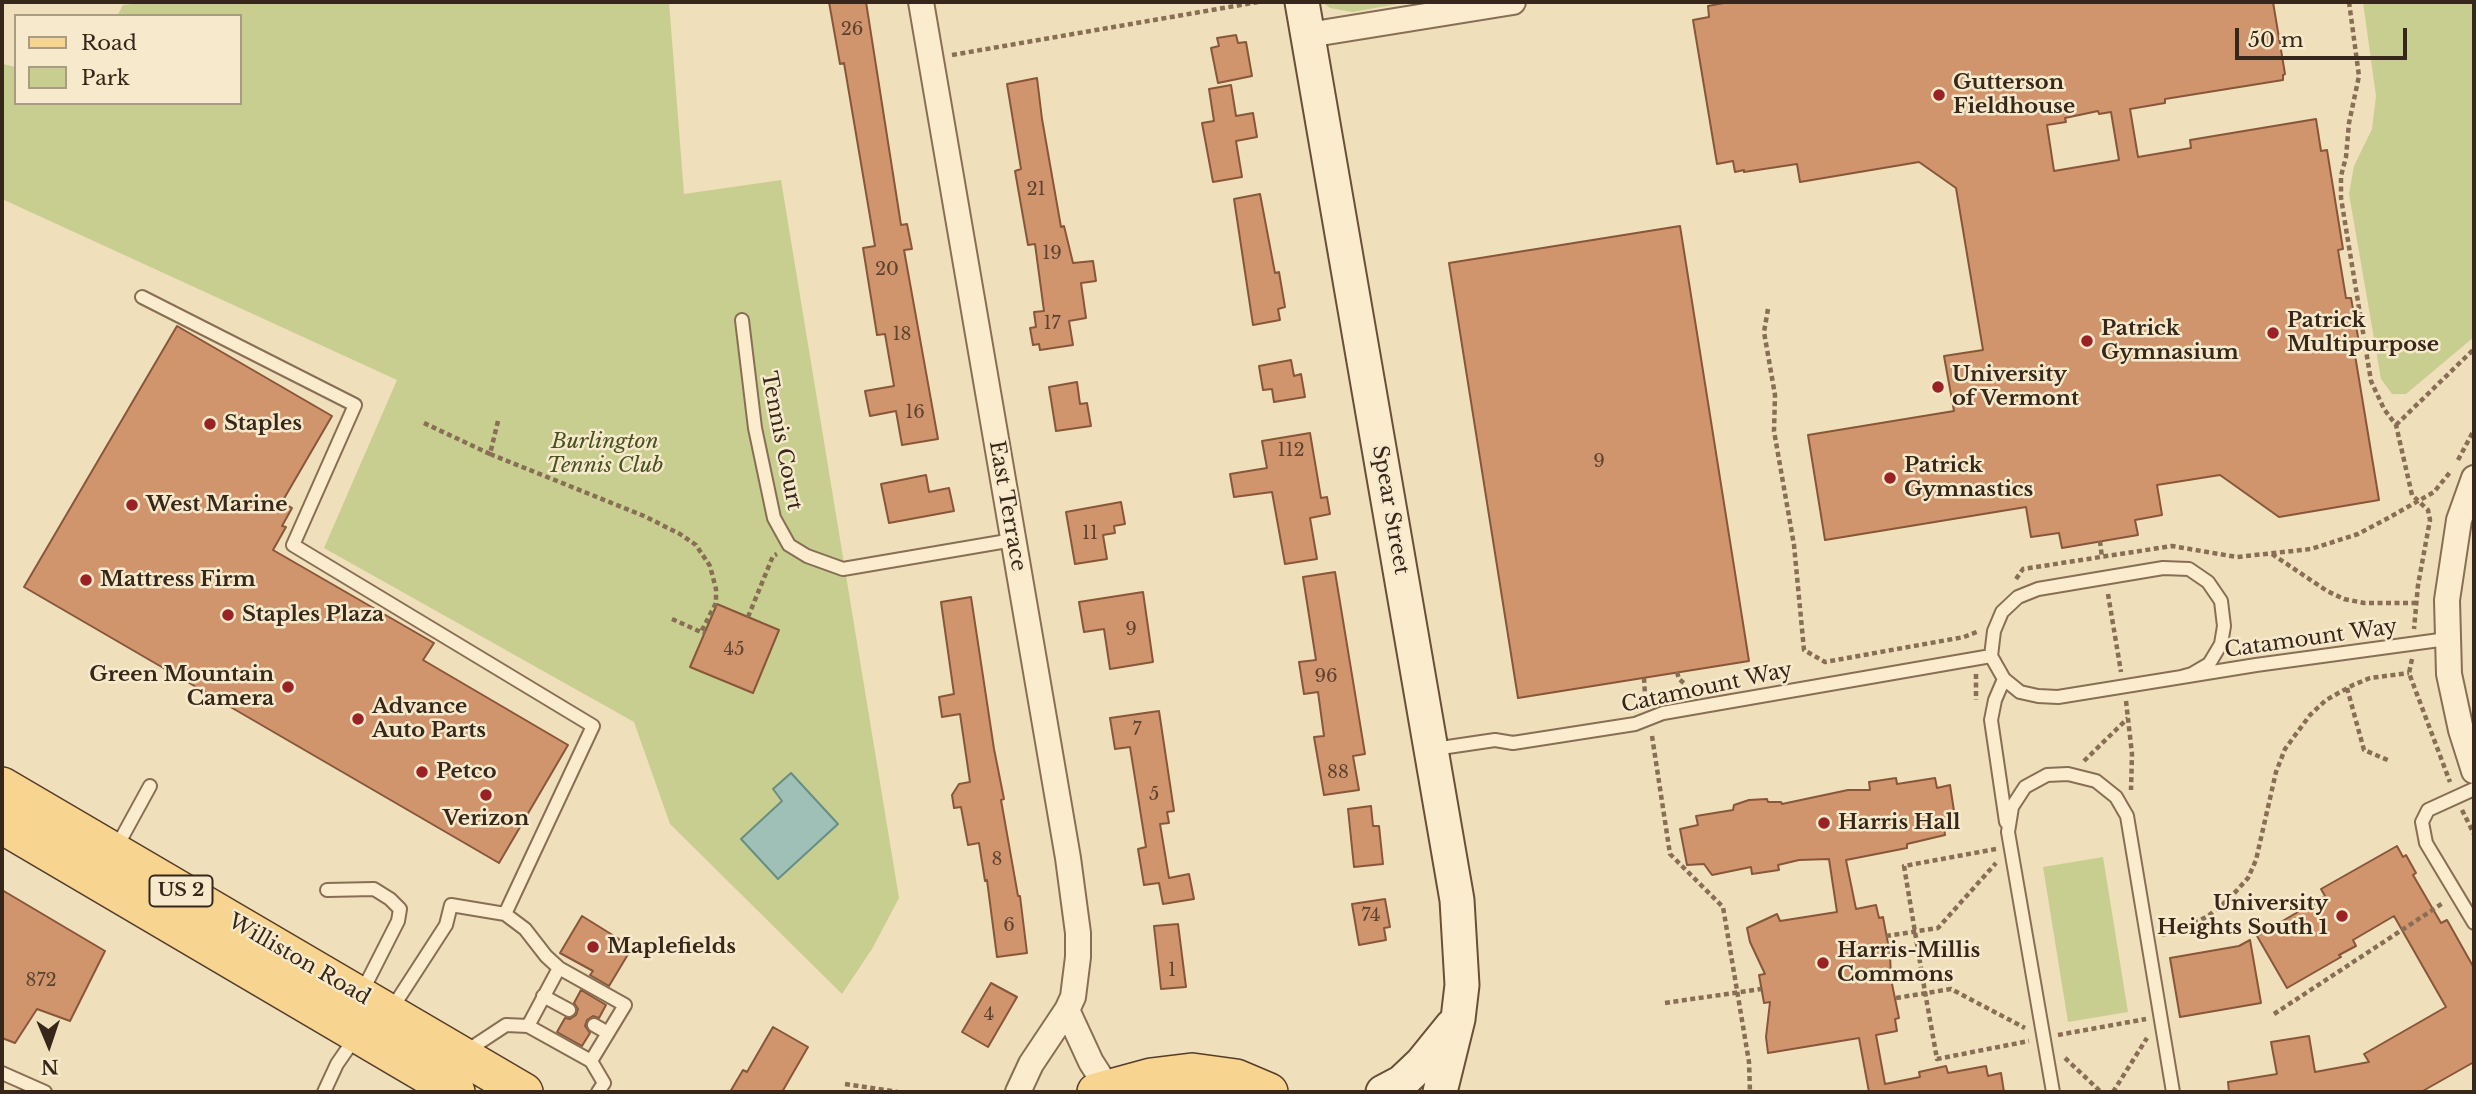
<!DOCTYPE html>
<style>
body{margin:0}
#map{position:relative;width:2476px;height:1094px;overflow:hidden;background:#f0dfbb;font-family:"Libre Baskerville",serif}
canvas{display:block}
.frame{position:absolute;inset:0;border:4px solid #36271a;pointer-events:none}
.legend{position:absolute;left:14px;top:14px;width:228px;height:91px;box-sizing:border-box;background:#f7e9cb;border:2px solid #aa9b84;margin:0;padding:9px 12px;list-style:none;font-size:21px;color:#36271a}
.legend li{display:flex;align-items:center;gap:14px;height:35px}
.legend b{width:35px;border:2px solid #aa9b84}
.north{position:absolute;left:14px;top:1010px;width:70px;height:70px;-webkit-text-stroke:5px #f7e9cb;paint-order:stroke;rotate:178deg;font-size:19px;font-weight:700;line-height:28px;text-align:center;color:#36271a}
.north::after{content:'';display:block;margin:auto;width:24px;height:32px;background:#36271a;clip-path:polygon(50% 0,100% 100%,50% 72%,0 100%)}
.scale{position:absolute;left:2235px;top:28px;width:172px;height:32px;box-sizing:border-box;border:4px solid #36271a;border-top:0;padding-left:9px;font-size:21px;line-height:24px;white-space:nowrap;color:#36271a;-webkit-text-stroke:5px #f7e9cb;paint-order:stroke}
</style>
<div id="map">
<canvas width="2476" height="1094"></canvas>
<div class="frame"></div>
<ul class="legend">
<li><b style="height:9px;background:#f7d48f"></b>Road</li>
<li><b style="height:19px;background:#c8ce8f"></b>Park</li>
</ul>
<div class="north">N</div>
<div class="scale">50 m</div>
</div>
<script>
const ctx = document.querySelector('canvas').getContext('2d');
ctx.lineJoin = 'round';
function fillPath(path, color) { ctx.fillStyle = color; ctx.fill(path, 'evenodd'); }
const toPath = rows => new Path2D(rows.map(r => 'M' + r).join(''));
function stroke(path, color, width, dash) { ctx.strokeStyle = color; ctx.lineWidth = width; ctx.lineCap = dash ? 'butt' : 'round'; ctx.setLineDash(dash || []); ctx.stroke(path); }
function write(font, color, halo, rows, align = 'center') {
  ctx.font = font + ' "Libre Baskerville",serif'; ctx.lineWidth = 5; ctx.setLineDash([]); ctx.textBaseline = 'middle'; ctx.strokeStyle = halo; ctx.fillStyle = color; for (const [text, x, y, turn = 0] of rows) {
    ctx.save(); ctx.translate(x, y); ctx.rotate((+turn || 0) * Math.PI / 180); ctx.textAlign = isNaN(turn) ? turn : align; if (halo) ctx.strokeText(text, 0, 0); ctx.fillText(text, 0, 0); ctx.restore();
  }
}
const green = toPath([
 [148,2,669,2,684,194,781,180,899,898,872,949,842,994,670,824,634,722,324,548,397,380,2,199,2,64,16,67,16,103,240,103,240,16,117,16,123,5],
 [1322,2,1409,2,1352,12,1330,8],
 [2363,2,2474,2,2474,337,2406,394,2392,394,2381,379,2349,194,2354,166,2372,129,2376,96],
 [2103,857,2128,1012,2068,1022,2043,867]
]);
const water = toPath([
 [791,773,838,824,778,879,741,839,782,801,773,789,791,773]
]);
const building = toPath([
 [829,2,866,2,901,225,907,224,912,249,904,250,938,439,902,445,896,411,870,416,865,391,894,386,885,334,877,335,873,310,863,248,875,246,844,63,840,64,829,2],
 [1729,2,2273,2,2285,74,2283,75,2283,80,2165,99,2165,103,2130,109,2138,157,2191,148,2190,140,2316,119,2321,151,2327,150,2343,249,2338,250,2346,298,2351,298,2360,348,2354,349,2379,500,2279,517,2220,475,2157,485,2162,515,2135,520,2138,535,2062,548,2059,533,2031,537,2026,507,1825,540,1808,435,1954,411,1944,356,1983,350,1956,188,1919,162,1800,182,1797,164,1744,172,1744,170,1735,172,1733,161,1717,164,1693,20,1709,17,1708,6,1729,2],
 [2098,111,2099,114,2111,112,2119,160,2054,171,2047,125,2066,122,2065,118,2098,111],
 [1236,35,1238,43,1246,42,1252,76,1218,83,1211,48,1219,46,1217,38,1236,35],
 [1037,78,1042,119,1061,227,1064,226,1073,263,1093,261,1096,281,1081,283,1086,318,1069,321,1073,345,1040,350,1039,344,1033,345,1030,328,1036,327,1034,312,1044,311,1035,244,1028,245,1015,171,1021,169,1007,84,1037,78],
 [1231,85,1236,116,1253,113,1257,137,1236,141,1242,177,1213,182,1202,123,1214,121,1209,89,1231,85],
 [1260,194,1275,273,1279,272,1285,307,1278,309,1280,320,1253,325,1234,199,1260,194],
 [1680,226,1749,661,1518,698,1449,263,1680,226],
 [177,326,332,416,282,502,292,508,282,526,286,527,273,550,434,643,423,660,568,745,499,863,24,587,177,326],
 [1291,360,1294,376,1301,374,1305,397,1274,402,1272,389,1263,390,1259,366,1291,360],
 [1077,382,1080,404,1087,403,1091,426,1056,431,1049,387,1077,382],
 [1310,433,1321,498,1327,497,1330,514,1310,518,1317,559,1285,564,1272,492,1234,497,1230,474,1267,468,1262,441,1310,433],
 [926,475,929,492,949,488,954,511,889,523,881,484,926,475],
 [1121,502,1125,524,1114,526,1115,533,1103,535,1107,559,1075,564,1066,512,1121,502],
 [1335,572,1365,754,1353,756,1359,790,1324,795,1314,737,1324,736,1318,692,1304,694,1299,662,1316,660,1303,577,1335,572],
 [1143,592,1153,662,1110,669,1104,629,1084,632,1079,602,1143,592],
 [971,597,994,749,1004,799,1001,800,1018,896,1020,896,1027,953,997,957,987,880,985,881,979,843,968,845,961,807,954,808,952,795,959,784,970,782,960,714,942,717,939,697,954,694,941,602,971,597],
 [717,604,779,630,753,693,690,667,717,604],
 [1159,711,1174,811,1167,812,1169,823,1160,824,1169,878,1189,874,1194,899,1163,904,1159,883,1144,885,1138,849,1146,847,1130,747,1115,749,1110,718,1159,711],
 [1896,778,1897,784,1935,778,1937,788,1950,785,1956,824,1944,827,1945,835,1907,844,1907,848,1846,860,1856,909,1876,905,1879,918,1883,917,1890,954,1891,979,1899,1018,1895,1019,1897,1031,1876,1035,1885,1084,1920,1077,1919,1072,1946,1066,1948,1073,1986,1066,1988,1076,2001,1073,2004,1092,1869,1092,1859,1038,1768,1053,1766,1037,1770,1002,1764,1003,1759,975,1765,974,1750,942,1747,928,1777,914,1780,921,1837,912,1829,859,1799,860,1778,865,1779,870,1752,874,1751,867,1712,875,1704,864,1687,865,1680,829,1698,825,1696,816,1733,810,1734,805,1749,800,1767,799,1768,802,1781,802,1782,804,1848,790,1870,790,1869,782,1896,778],
 [1371,806,1373,826,1379,826,1383,864,1354,867,1348,809,1371,806],
 [2397,846,2403,857,2406,855,2416,873,2413,875,2441,923,2447,920,2474,968,2474,1062,2421,1092,2229,1092,2228,1082,2277,1074,2271,1042,2309,1036,2315,1072,2369,1062,2364,1054,2446,1007,2394,916,2353,940,2356,946,2339,955,2341,957,2287,988,2257,936,2325,896,2321,889,2397,846],
 [2,890,105,951,70,1021,37,1009,15,1043,2,1038,2,890],
 [1385,899,1390,927,1384,928,1386,940,1359,945,1352,904,1385,899],
 [582,916,619,939,617,943,630,951,609,986,590,975,593,971,560,953,582,916],
 [1178,924,1186,987,1161,989,1154,926,1178,924],
 [2250,940,2261,1003,2180,1017,2170,958,2239,946,2250,940],
 [991,983,1017,997,988,1047,962,1032,991,983],
 [581,990,606,1005,599,1018,593,1016,587,1020,585,1026,590,1033,582,1046,557,1032,565,1018,570,1019,576,1015,578,1009,574,1003,581,990],
 [773,1027,808,1047,782,1092,730,1092,743,1070,747,1072,773,1027]
]);
const path = toPath([
 [2349,2,2359,76,2349,123,2346,157,2341,176,2341,198,2371,381,2384,409,2396,425,2412,495,2428,510,2430,520,2418,585,2414,629],
 [952,55,1258,2],
 [1768,309,1764,332,1775,395,1774,431,1794,545,1804,650,1825,662,1964,637,1979,631],
 [498,421,490,454,644,516,680,534,696,545,710,566,716,589,716,603,701,632,705,633],
 [424,423,490,454],
 [2396,425,2474,349],
 [2458,460,2474,430],
 [2100,541,2102,558],
 [2272,554,2327,591,2344,599,2364,603,2418,603],
 [2016,579,2023,569,2172,546,2237,557,2311,549,2358,534,2390,517,2434,492,2451,471],
 [2108,594,2121,672],
 [748,617,773,556,777,554],
 [672,619,701,632],
 [2412,659,2409,673,2450,782],
 [1677,672,1679,679,1686,685],
 [1976,674,1976,700],
 [1644,678,1645,695],
 [2347,688,2364,750,2390,761],
 [2126,701,2132,754,2131,790],
 [1652,736,1670,854,1723,907,1749,1062,1750,1092],
 [2084,761,2128,718],
 [2462,810,2474,834],
 [1996,849,1904,866,1925,992,1937,1059,2029,1041],
 [2162,935,2181,930,2208,916,2229,899,2248,878,2256,860,2276,772,2285,749,2310,715,2326,700,2353,685,2370,678,2409,673],
 [1886,936,1938,928,1996,863],
 [1896,998,1951,989,2025,1028],
 [1665,1003,1761,989],
 [2274,1014,2443,903],
 [2058,1035,2146,1019],
 [2065,1058,2101,1092],
 [845,1084,898,1092],
 [2113,1092,2147,1038]
]);
const lane = toPath([
 [142,297,355,405,293,545,593,726,505,914],
 [742,320,755,428,774,518,789,545,807,556,843,569,1013,540],
 [2181,677,2192,674,2209,664,2221,644,2224,626,2221,601,2208,582,2189,569,2163,568,2038,589,2018,597,2002,612,1994,631,1991,656,2004,679,2020,692,2038,696,2058,697,2256,665,2447,639],
 [2004,679,1995,700,1991,720,2006,822],
 [1434,749,1495,740,1513,743,1635,724,1663,713,1991,656],
 [2474,789,2428,810,2422,822,2426,843,2474,923],
 [115,850,150,786],
 [327,890,374,889,390,899,400,909,398,921,361,994],
 [543,996,569,1010],
 [391,1010,446,925,451,905,505,914,525,929,546,956,559,968],
 [594,1025,608,1033],
 [528,1026,591,1061],
 [465,1052,506,1025,528,1026,559,968,625,1005,591,1061,604,1083,598,1092],
 [2,1073,45,1092],
 [324,1092,337,1064,355,1038],
 [2053,1092,2008,832,2012,807,2025,787,2047,775,2068,774,2096,781,2116,797,2127,816,2173,1092]
]);
const street = toPath([
 [921,2,1068,858,1078,933,1078,957,1073,997,1067,1010,1031,1064,1018,1092],
 [1308,35,1513,2],
 [2474,478,2459,520,2447,600,2449,674,2461,730,2474,771],
 [1067,1010,1091,1062,1107,1087]
]);
const secondary = toPath([
 [1302,2,1457,900,1462,985,1458,1019,1440,1092],
 [1383,1092,1402,1082,1422,1063,1452,1026]
]);
const primary = toPath([
 [2,786,524,1092],
 [2,825,456,1092],
 [1096,1092,1151,1077,1192,1072,1236,1078,1269,1092]
]);
const markers = [
 [1939,95,7,"#9a2124"],
 [2273,333,7,"#9a2124"],
 [2087,341,7,"#9a2124"],
 [1938,387,7,"#9a2124"],
 [210,424,7,"#9a2124"],
 [1890,478,7,"#9a2124"],
 [132,505,7,"#9a2124"],
 [86,580,7,"#9a2124"],
 [228,615,7,"#9a2124"],
 [288,687,7,"#9a2124"],
 [358,719,7,"#9a2124"],
 [422,772,7,"#9a2124"],
 [486,795,7,"#9a2124"],
 [1824,823,7,"#9a2124"],
 [2342,916,7,"#9a2124"],
 [593,947,7,"#9a2124"],
 [1823,963,7,"#9a2124"]
];
const numberNames = [
 ["26",852,30],
 ["21",1036,190],
 ["19",1052,254],
 ["20",887,270],
 ["17",1052,324],
 ["18",902,335],
 ["16",915,413],
 ["112",1291,451],
 ["9",1599,462],
 ["11",1090,534],
 ["9",1131,630],
 ["45",734,650],
 ["96",1326,677],
 ["7",1137,730],
 ["88",1338,773],
 ["5",1154,795],
 ["8",997,860],
 ["74",1371,916],
 ["6",1009,926],
 ["1",1172,971],
 ["872",41,981],
 ["4",989,1015]
];
const shields = [
 [181,891,63]
];
const shieldNames = [
 ["US 2",181,891]
];
const poiNames = [
 ["Gutterson",1953,83],
 ["Fieldhouse",1953,107],
 ["Patrick",2287,321],
 ["Multipurpose",2287,345],
 ["Patrick",2101,329],
 ["Gymnasium",2101,353],
 ["University",1952,375],
 ["of Vermont",1952,399],
 ["Staples",224,424],
 ["Patrick",1904,466],
 ["Gymnastics",1904,490],
 ["West Marine",146,505],
 ["Mattress Firm",100,580],
 ["Staples Plaza",242,615],
 ["Green Mountain",274,675,"right"],
 ["Camera",274,699,"right"],
 ["Advance",372,707],
 ["Auto Parts",372,731],
 ["Petco",436,772],
 ["Verizon",486,819,"center"],
 ["Harris Hall",1838,823],
 ["University",2328,904,"right"],
 ["Heights South 1",2328,928,"right"],
 ["Maplefields",607,947],
 ["Harris-Millis",1837,951],
 ["Commons",1837,975]
];
const streetNames = [
 ["Tennis Court",781,441,79],
 ["East Terrace",1007,506,80],
 ["Spear Street",1390,510,80],
 ["Catamount Way",2311,639,-8],
 ["Catamount Way",1707,688,-12],
 ["Williston Road",299,960,30]
];
const parkNames = [
 ["Burlington",605,442],
 ["Tennis Club",605,466]
];
fillPath(green, '#c8ce8f');
fillPath(water, '#9fc0b6');
stroke(water, '#678e83', 2);
fillPath(building, '#d1956e');
stroke(building, '#885639', 2);
stroke(lane, '#886e54', 16);
stroke(street, '#886e54', 28);
stroke(secondary, '#694f38', 37);
stroke(primary, '#553c29', 40);
stroke(path, '#886e54', 4.5, [5, 3.5]);
stroke(lane, '#fbecce', 12);
stroke(street, '#fbecce', 24);
stroke(secondary, '#fbecce', 33);
stroke(primary, '#f7d48f', 37);
for (const [x, y, r, color] of markers) { const dot = new Path2D(); dot.arc(x, y, r, 0, 2 * Math.PI); ctx.fillStyle = color; ctx.fill(dot); stroke(dot, '#f7e9cb', 2.5); }
write('18px', '#5d422f', null, numberNames);
for (const [x, y, w] of shields) { const box = new Path2D(); box.roundRect(x - w / 2, y - 15.5, w, 31, 5); ctx.fillStyle = '#f7e9cb'; ctx.fill(box); stroke(box, '#36271a', 2); }
write('bold 19px', '#36271a', null, shieldNames);
write('bold 21px', '#36271a', '#f7e9cb', poiNames, 'left');
write('21px', '#36271a', '#f7e9cb', streetNames);
write('italic 21px', '#47531f', '#f7e9cb', parkNames);
</script>
